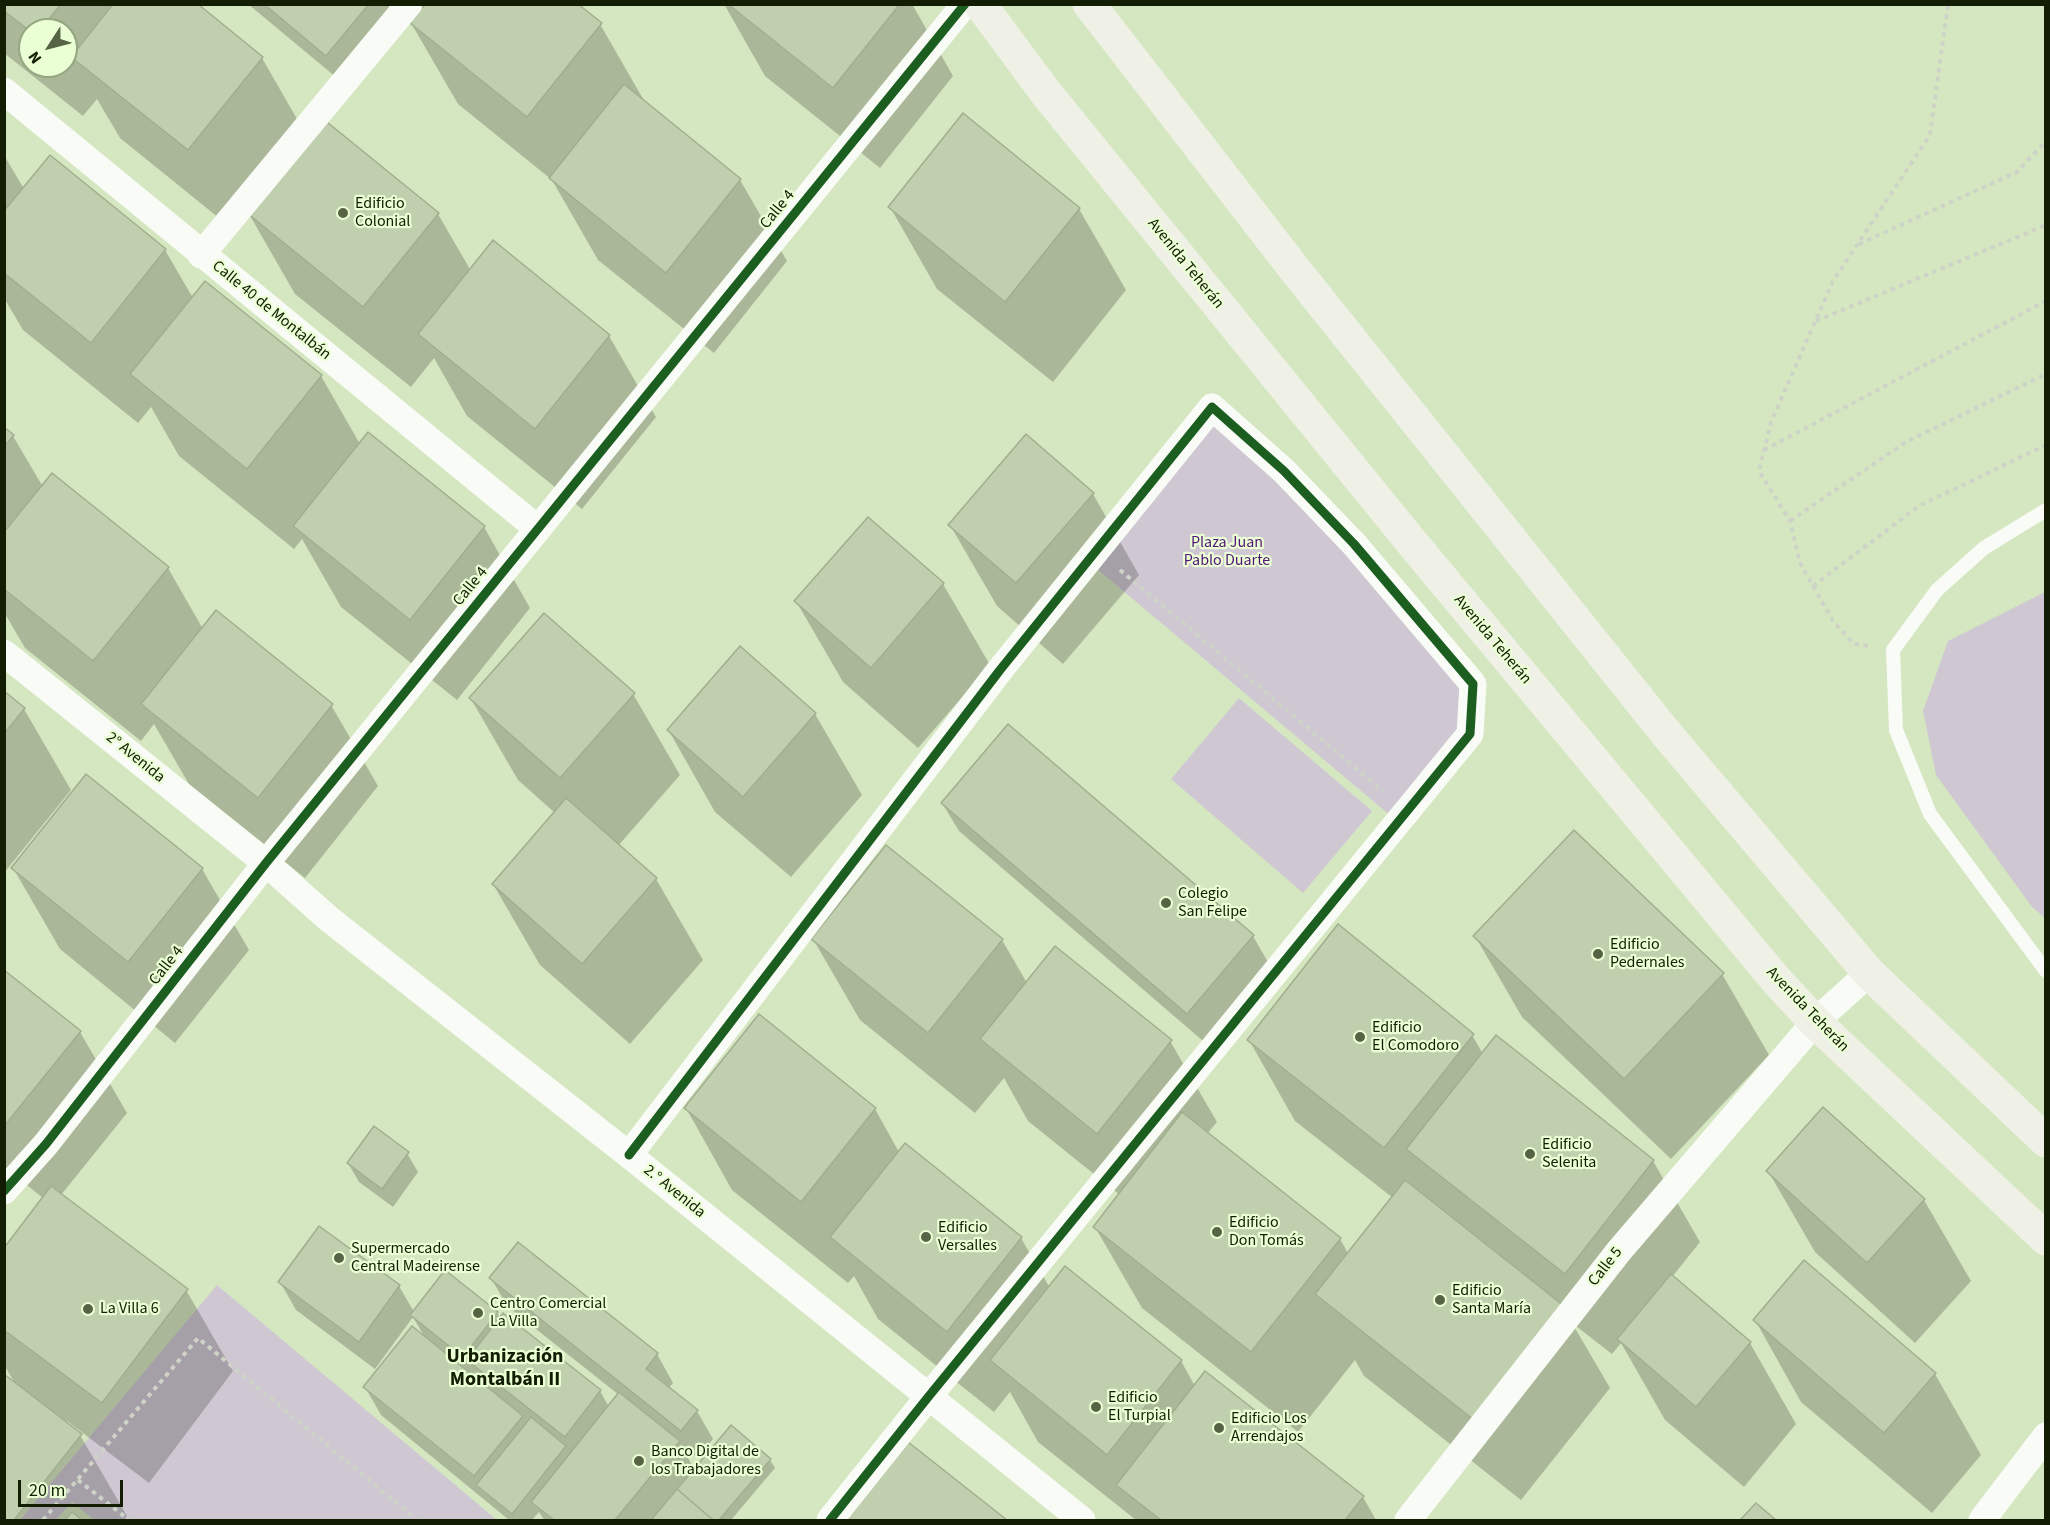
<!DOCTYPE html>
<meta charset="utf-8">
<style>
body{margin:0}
#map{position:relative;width:2050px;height:1525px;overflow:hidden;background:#d5e7c0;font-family:"Source Sans 3",sans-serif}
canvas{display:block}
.frame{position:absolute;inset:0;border:6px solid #121d03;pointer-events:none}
.north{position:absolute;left:18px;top:18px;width:60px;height:60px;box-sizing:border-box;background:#ebffd5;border:2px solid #94a581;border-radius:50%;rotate:234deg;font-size:16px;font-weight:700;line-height:24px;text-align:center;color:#121d03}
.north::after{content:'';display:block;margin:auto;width:21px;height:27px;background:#566445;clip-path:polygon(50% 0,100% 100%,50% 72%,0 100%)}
.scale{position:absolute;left:18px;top:1480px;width:105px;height:27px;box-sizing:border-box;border:3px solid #121d03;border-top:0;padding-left:8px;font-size:18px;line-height:21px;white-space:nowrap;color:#121d03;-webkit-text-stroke:4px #ebffd5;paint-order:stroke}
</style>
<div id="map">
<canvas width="2050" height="1525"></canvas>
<div class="frame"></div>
<div class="north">N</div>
<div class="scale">20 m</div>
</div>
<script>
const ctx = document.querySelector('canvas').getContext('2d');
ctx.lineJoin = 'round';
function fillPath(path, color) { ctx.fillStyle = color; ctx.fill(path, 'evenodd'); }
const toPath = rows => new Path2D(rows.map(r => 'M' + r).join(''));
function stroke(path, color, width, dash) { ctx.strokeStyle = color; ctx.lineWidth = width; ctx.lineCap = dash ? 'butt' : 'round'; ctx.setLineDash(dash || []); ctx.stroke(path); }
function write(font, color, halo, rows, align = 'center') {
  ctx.font = font + ' "Source Sans 3",sans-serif'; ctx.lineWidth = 4.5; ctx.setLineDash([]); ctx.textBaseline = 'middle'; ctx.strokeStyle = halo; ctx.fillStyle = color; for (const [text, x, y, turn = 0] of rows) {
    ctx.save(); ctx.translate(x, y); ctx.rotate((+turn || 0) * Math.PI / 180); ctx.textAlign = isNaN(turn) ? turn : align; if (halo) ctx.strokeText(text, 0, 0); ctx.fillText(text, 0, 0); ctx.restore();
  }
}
const green = toPath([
 [1212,407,1473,684,1470,734,1398,822,1090,563],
 [2045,592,2045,918,2032,907,1936,775,1923,711,1948,641],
 [1239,698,1372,811,1303,893,1171,779],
 [217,1285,497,1520,94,1520,72,1502,56,1520,20,1520]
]);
const shadow = toPath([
 [4,4,196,4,262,58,308,138,438,214,471,271,609,336,656,417,582,509,467,416,434,358,411,387,295,294,249,214,235,231,120,138,97,99,83,116,4,53],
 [30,30,66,30,66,66,30,66],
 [248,4,408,4,343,83],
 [724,4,912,4,953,76,880,168,765,76],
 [411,23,600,24,646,104,740,180,787,261,714,353,598,260,552,180,458,104],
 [4,155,24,189,165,250,193,298,321,376,360,444,484,527,530,608,457,700,341,607,302,539,294,549,179,456,151,407,138,423,23,330,4,298],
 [890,207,1079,209,1126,290,1053,382,937,289],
 [4,429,13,436,43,487,168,568,203,629,331,705,378,786,305,878,190,786,154,724,141,741,25,648,4,612],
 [1093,494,1139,575,1063,664,997,606,950,525],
 [943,584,990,665,918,748,843,682,796,601],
 [4,693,24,709,71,790,4,873],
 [633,694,680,775,618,846,656,879,703,960,630,1044,540,965,493,884,555,813,518,780,471,699],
 [815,714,862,795,791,877,715,812,669,731],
 [942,803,1253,936,1269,964,1203,1041,959,831],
 [13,868,202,869,249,950,175,1043,60,949],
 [1475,936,1722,974,1769,1055,1671,1159,1522,1017],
 [813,939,1002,940,1027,983,1170,1041,1217,1122,1207,1134,1340,1239,1349,1255,1393,1198,1295,1121,1249,1040,1472,1035,1483,1054,1653,1161,1700,1242,1672,1277,1750,1343,1796,1424,1744,1487,1665,1420,1621,1343,1612,1354,1572,1323,1610,1388,1521,1500,1364,1376,1355,1360,1298,1432,1142,1308,1095,1227,1120,1195,1028,1121,1004,1078,975,1113,860,1020],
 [4,971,80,1032,127,1113,61,1195,186,1290,233,1371,149,1483,67,1421,65,1423,80,1435,127,1516,124,1520,4,1520,4,1376,16,1385,4,1365,4,1251,43,1198,4,1167],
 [686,1108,875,1109,899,1152,1021,1238,1050,1288,1181,1361,1195,1386,1363,1497,1376,1520,1136,1520,1038,1442,1010,1392,994,1412,878,1319,854,1276,848,1283,732,1190],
 [1823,1110,1924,1200,1971,1281,1915,1343,1815,1252,1768,1171],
 [407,1153,418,1172,393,1207,359,1182,348,1163],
 [518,1244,657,1354,673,1383,668,1389,697,1411,713,1439,698,1458,680,1444,695,1470,770,1460,775,1468,731,1520,544,1520,539,1512,532,1520,509,1520,381,1415,365,1387,425,1338,413,1317,375,1369,296,1310,280,1282,399,1286,414,1312,446,1272,497,1313,501,1319,600,1391,609,1407,619,1395,507,1306,491,1278],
 [476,1372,484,1386,472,1377],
 [1755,1320,1935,1374,1981,1455,1932,1513,1801,1402],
 [903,1440,1004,1520,840,1520]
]);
const building = toPath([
 [4,4,61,4,40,30,30,31,4,11,4,4],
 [113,4,198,4,263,57,188,150,71,57,113,4],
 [264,4,369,4,326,56,264,4],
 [425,4,578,4,602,23,527,117,410,23,425,4],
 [728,4,900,4,833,88,728,4],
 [624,84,741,179,666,273,549,178,624,84],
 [963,113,1080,208,1005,302,888,207,963,113],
 [322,118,439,213,363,307,247,213,322,118],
 [50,155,166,249,91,343,4,273,4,211,50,155],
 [493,240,610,335,535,429,418,334,493,240],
 [205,281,322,375,247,469,130,374,205,281],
 [4,427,14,435,4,447,4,427],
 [368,432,485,526,410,620,293,526,368,432],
 [1026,434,1094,493,1016,583,948,525,1026,434],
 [52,473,169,567,93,661,4,589,4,532,52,473],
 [868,517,944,583,871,668,794,601,868,517],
 [216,610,333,704,258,798,141,704,216,610],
 [544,613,635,693,560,778,469,698,544,613],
 [740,646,816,713,743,797,667,730,740,646],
 [4,691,25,708,4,734,4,691],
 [1008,724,1254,935,1187,1014,941,803,1008,724],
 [86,774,203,868,128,962,11,868,86,774],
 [566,798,657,878,582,964,492,884,566,798],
 [1574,830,1724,973,1624,1079,1473,936,1574,830],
 [886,845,1003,939,928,1033,811,939,886,845],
 [1338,924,1474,1034,1384,1148,1247,1040,1338,924],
 [1055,946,1172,1040,1097,1134,980,1039,1055,946],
 [4,970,81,1031,5,1125,4,1125,4,970],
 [759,1014,876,1108,801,1202,684,1108,759,1014],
 [1496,1035,1654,1160,1565,1274,1406,1149,1496,1035],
 [1823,1107,1925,1199,1867,1263,1766,1171,1823,1107],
 [1182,1112,1341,1238,1251,1352,1093,1227,1182,1112],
 [374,1126,409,1152,382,1189,347,1163,374,1126],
 [905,1143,1022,1237,947,1332,830,1237,905,1143],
 [1405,1180,1564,1306,1474,1420,1315,1294,1405,1180],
 [51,1186,188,1289,102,1403,4,1330,4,1248,51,1186],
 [319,1226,400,1285,359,1342,278,1282,319,1226],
 [518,1242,658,1353,646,1369,698,1410,681,1431,489,1278,518,1242],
 [1804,1260,1936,1373,1884,1433,1753,1320,1804,1260],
 [1065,1266,1182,1360,1107,1455,990,1360,1065,1266],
 [445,1270,498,1312,463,1357,410,1315,445,1270],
 [1671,1274,1751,1342,1696,1407,1617,1339,1671,1274],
 [503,1313,601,1390,565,1437,467,1360,503,1313],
 [412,1326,523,1416,474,1476,363,1387,412,1326],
 [1205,1371,1364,1496,1345,1520,1161,1520,1116,1485,1205,1371],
 [4,1374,82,1434,14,1520,4,1520,4,1374],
 [619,1392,680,1441,615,1520,554,1520,531,1502,619,1392],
 [531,1417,566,1446,512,1514,476,1485,531,1417],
 [731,1425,771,1459,719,1520,713,1520,677,1489,731,1425],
 [903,1438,1007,1520,838,1520,903,1438],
 [677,1489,713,1520,651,1520,677,1489],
 [1756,1503,1776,1520,1740,1520,1756,1503],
 [72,1512,82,1520,65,1520,72,1512]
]);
const path = toPath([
 [1859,244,2017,172,2046,141],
 [1816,321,2046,225],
 [1764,450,2046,301],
 [1790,521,1906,442,2046,374],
 [1120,570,1383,791],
 [1813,586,1919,506,2046,445],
 [1868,646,1854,644,1833,621,1800,563,1790,521,1759,471,1771,422,1833,281,1930,135,1948,4],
 [78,1480,129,1520],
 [43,1520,198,1338,417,1520]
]);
const lane = toPath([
 [2046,510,1984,548,1937,590,1893,650,1896,730,1930,814,2046,971]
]);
const street = toPath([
 [4,91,538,529],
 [201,255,409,4],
 [4,653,266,863,329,919,629,1155,1082,1520],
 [629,1155,1000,670,1212,407,1284,471,1354,544,1473,684,1470,734,929,1396,830,1520],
 [4,1191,46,1144,266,863,965,4],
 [1408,1520,1619,1251,1815,1022,1869,973],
 [1982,1520,2046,1436]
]);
const secondary = toPath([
 [980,4,1046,93,1409,539,1777,981,1815,1022,2046,1239],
 [1089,4,1296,271,1665,732,1869,973,2046,1141]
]);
const cycleway = toPath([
 [629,1155,1000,670,1212,407,1284,471,1354,544,1473,684,1470,734,929,1396,830,1520],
 [4,1191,46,1144,266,863,965,4]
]);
const markers = [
 [343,213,6,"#566445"],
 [1166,903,6,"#566445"],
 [1598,954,6,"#566445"],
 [1360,1037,6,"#566445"],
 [1530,1154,6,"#566445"],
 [1217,1232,6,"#566445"],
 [926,1237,6,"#566445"],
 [339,1258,6,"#566445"],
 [1440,1300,6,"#566445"],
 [88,1309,6,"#566445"],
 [478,1313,6,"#566445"],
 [1096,1407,6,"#566445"],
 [1219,1428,6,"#566445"],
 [639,1461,6,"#566445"]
];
const poiNames = [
 ["Edificio",355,204],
 ["Colonial",355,222],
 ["Colegio",1178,894],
 ["San Felipe",1178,912],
 ["Edificio",1610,945],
 ["Pedernales",1610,963],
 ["Edificio",1372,1028],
 ["El Comodoro",1372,1046],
 ["Edificio",1542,1145],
 ["Selenita",1542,1163],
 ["Edificio",1229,1223],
 ["Don Tomás",1229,1241],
 ["Edificio",938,1228],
 ["Versalles",938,1246],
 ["Supermercado",351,1249],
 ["Central Madeirense",351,1267],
 ["Edificio",1452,1291],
 ["Santa María",1452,1309],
 ["Centro Comercial",490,1304],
 ["La Villa",490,1322],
 ["La Villa 6",100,1309],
 ["Edificio",1108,1398],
 ["El Turpial",1108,1416],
 ["Edificio Los",1231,1419],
 ["Arrendajos",1231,1437],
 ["Banco Digital de",651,1452],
 ["los Trabajadores",651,1470]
];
const streetNames = [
 ["Calle 4",778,210,-51],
 ["Avenida Teherán",1185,264,51],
 ["Calle 40 de Montalbán",271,311,39],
 ["Calle 4",471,587,-51],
 ["Avenida Teherán",1492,640,50],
 ["2° Avenida",135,758,39],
 ["Calle 4",167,966,-52],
 ["Avenida Teherán",1807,1010,46],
 ["2.° Avenida",674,1192,39],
 ["Calle 5",1606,1267,-52]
];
const parkNames = [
 ["Plaza Juan",1227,543],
 ["Pablo Duarte",1227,561]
];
const quarterNames = [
 ["Urbanización",505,1358],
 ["Montalbán II",505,1381]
];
fillPath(green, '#cfc8d3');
fillPath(shadow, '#0003');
fillPath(building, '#c0d0ae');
stroke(building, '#a0ae8f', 1.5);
stroke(path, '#ced3c8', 4, [4.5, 4.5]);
stroke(lane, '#f9fbf6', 14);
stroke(street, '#f9fbf6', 27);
stroke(secondary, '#eff0e6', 33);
stroke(cycleway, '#1b5e20', 9);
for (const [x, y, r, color] of markers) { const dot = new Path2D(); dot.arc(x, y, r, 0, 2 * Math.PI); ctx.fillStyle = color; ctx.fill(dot); stroke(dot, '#ebffd5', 2); }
write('16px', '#121d03', '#ebffd5', poiNames, 'left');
write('16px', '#121d03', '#ebffd5', streetNames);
write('16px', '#501575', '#ebffd5', parkNames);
write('bold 20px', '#121d03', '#ebffd5', quarterNames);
</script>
